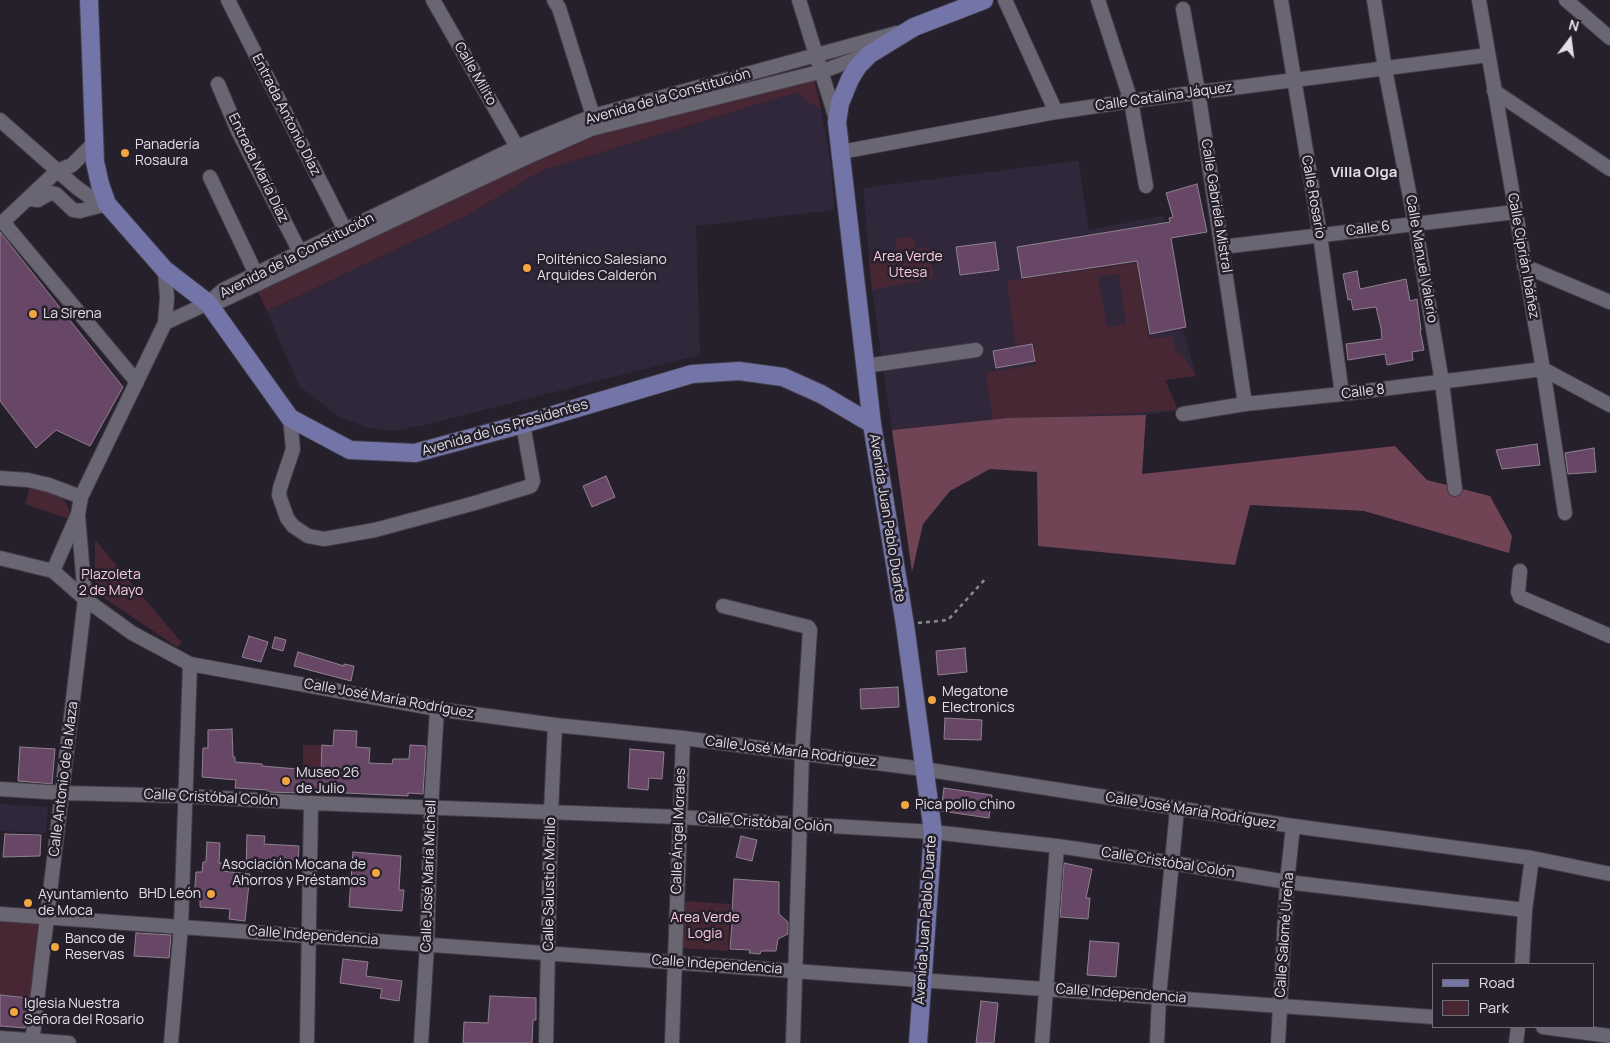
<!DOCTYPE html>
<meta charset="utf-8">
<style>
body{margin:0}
#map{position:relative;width:1610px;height:1043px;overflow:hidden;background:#25202c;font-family:Manrope,sans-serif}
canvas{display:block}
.legend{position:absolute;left:1432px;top:963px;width:162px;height:65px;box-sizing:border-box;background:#25202c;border:1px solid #716c77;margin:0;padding:6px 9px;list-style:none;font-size:15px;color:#e2dfe7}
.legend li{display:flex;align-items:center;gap:10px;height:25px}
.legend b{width:25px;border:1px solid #716c77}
.north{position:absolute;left:1545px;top:15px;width:50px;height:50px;-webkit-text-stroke:4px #25202c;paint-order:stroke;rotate:15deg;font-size:14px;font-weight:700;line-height:20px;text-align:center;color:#e2dfe7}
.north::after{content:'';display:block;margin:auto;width:18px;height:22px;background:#e2dfe7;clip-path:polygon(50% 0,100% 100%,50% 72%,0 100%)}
</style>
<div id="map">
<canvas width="1610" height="1043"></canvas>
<ul class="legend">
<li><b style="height:6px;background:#7375a9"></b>Road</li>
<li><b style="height:14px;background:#472734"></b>Park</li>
</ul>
<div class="north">N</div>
</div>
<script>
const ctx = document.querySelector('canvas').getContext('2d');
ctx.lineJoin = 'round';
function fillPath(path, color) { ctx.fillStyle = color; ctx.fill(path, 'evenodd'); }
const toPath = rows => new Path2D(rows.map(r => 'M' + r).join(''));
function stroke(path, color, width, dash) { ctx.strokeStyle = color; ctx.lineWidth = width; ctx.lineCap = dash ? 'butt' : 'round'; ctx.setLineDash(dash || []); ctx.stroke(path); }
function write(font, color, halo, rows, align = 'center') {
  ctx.font = font + ' Manrope,sans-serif'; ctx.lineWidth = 5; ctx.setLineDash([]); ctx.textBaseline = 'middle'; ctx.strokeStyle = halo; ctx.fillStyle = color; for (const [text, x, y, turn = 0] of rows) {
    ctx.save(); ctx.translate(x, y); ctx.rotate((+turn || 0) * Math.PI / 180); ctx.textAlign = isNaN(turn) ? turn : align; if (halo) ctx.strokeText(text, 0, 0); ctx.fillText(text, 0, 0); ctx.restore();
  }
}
const built = toPath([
 [799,92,810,104,821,109,831,165,834,210,696,226,700,355,420,426,393,431,366,427,338,416,299,386,267,311,466,216,541,171],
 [1078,161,1089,230,1163,216,1183,328,1196,376,1165,380,1178,410,1146,415,1008,418,892,430,872,290,863,188],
 [0,804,48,807,46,833,0,831]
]);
const green = toPath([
 [813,73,821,109,810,104,798,92,541,171,466,216,267,311,258,292,534,154,591,129],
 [913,236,916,249,929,247,934,278,872,290,869,259,897,252,896,239],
 [1137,263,1149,339,1173,336,1176,353,1181,353,1196,376,1165,380,1178,410,993,421,986,373,1036,365,1033,343,1016,346,1007,281],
 [1119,274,1126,324,1107,327,1098,277],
 [31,483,59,493,66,503,71,514,69,519,25,504],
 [95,540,182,643,177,647,95,592],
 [303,745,322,745,318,793,303,793],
 [682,901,730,904,728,951,681,948],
 [0,919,38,922,31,997,0,995]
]);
const forest = toPath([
 [1146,415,1142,474,1395,446,1427,480,1490,496,1512,536,1509,553,1364,511,1250,505,1235,565,1038,546,1037,472,990,469,950,491,923,524,912,572,892,430,1008,418]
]);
const building = toPath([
 [1197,184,1207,232,1171,238,1186,327,1150,334,1137,261,1022,278,1017,247,1170,222,1169,218,1173,217,1166,193,1197,184],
 [0,232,123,387,90,446,56,430,36,448,0,401,0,232],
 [995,242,999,270,960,275,956,247,995,242],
 [1357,271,1360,289,1406,279,1410,301,1417,299,1421,330,1420,330,1424,350,1412,352,1413,360,1387,365,1385,354,1348,360,1346,344,1382,339,1381,328,1376,307,1353,310,1351,299,1348,300,1343,274,1357,271],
 [1032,344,1035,361,996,368,993,351,1032,344],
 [1537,444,1540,465,1502,469,1496,450,1537,444],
 [1594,448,1596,472,1568,474,1565,453,1594,448],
 [606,476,615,497,592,507,583,486,606,476],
 [249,636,268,642,261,662,242,657,249,636],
 [275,637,286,640,283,651,272,648,275,637],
 [965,648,967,672,938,675,936,651,965,648],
 [298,652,344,666,344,664,354,666,351,681,294,666,298,652],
 [898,687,899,707,861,709,860,689,898,687],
 [945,718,982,720,981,740,944,739,945,718],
 [232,729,233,757,235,757,235,762,262,764,262,766,321,771,322,745,333,746,334,730,357,731,356,747,370,748,369,763,392,764,393,759,409,759,410,745,426,746,423,794,408,793,408,796,303,791,303,793,267,792,268,790,235,788,236,780,202,777,203,748,208,748,208,730,232,729],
 [20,747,55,749,52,784,18,781,20,747],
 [630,749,664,752,662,779,649,778,648,790,628,788,630,749],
 [944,788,992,795,989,818,941,811,944,788],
 [5,834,41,835,40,856,3,857,5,834],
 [247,835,265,836,264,844,299,846,298,867,263,865,263,871,246,870,247,835],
 [741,836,757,840,752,861,736,857,741,836],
 [207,842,220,843,219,863,222,863,222,871,250,874,245,921,229,919,230,909,200,907,200,900,194,899,196,872,202,872,203,862,206,862,207,842],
 [353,852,401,856,399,890,404,890,402,911,349,907,353,852],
 [1064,863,1092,869,1086,898,1090,898,1088,919,1060,917,1064,863],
 [734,879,779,882,779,914,788,922,788,934,778,939,776,951,761,951,760,954,749,953,750,950,730,949,733,911,732,911,734,879],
 [136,933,171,935,169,958,134,956,136,933],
 [1090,941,1119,943,1116,977,1087,975,1090,941],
 [343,959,368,962,366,976,402,981,399,1001,380,998,382,989,340,983,343,959],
 [0,995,29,998,25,1028,0,1026,0,995],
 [490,996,536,998,536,1020,533,1020,532,1043,463,1043,464,1022,488,1023,490,996],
 [981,1001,998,1003,994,1043,976,1043,981,1001]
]);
const path = toPath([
 [918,623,948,620,987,577]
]);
const minor = toPath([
 [228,0,345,230],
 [433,0,517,147],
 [554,0,559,8,593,116],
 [799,0,836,119],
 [1005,0,1056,112],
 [1098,0,1131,101,1146,186],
 [1281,0,1320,235,1342,394],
 [1374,0,1385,69,1415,223,1442,382,1455,489],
 [1479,0,1543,369,1565,513],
 [1566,0,1610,38],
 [1183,9,1198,91,1245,404],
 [218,84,238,131,300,252],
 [1494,91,1610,169],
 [0,120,76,187,90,197,107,204],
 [95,142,72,165,57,171,3,222,137,382],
 [841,152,1056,112,1131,101,1488,55],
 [210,177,256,274],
 [29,199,38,200,50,193,56,194,73,210,80,211,107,204],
 [1222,247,1515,212],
 [1524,266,1610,302],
 [165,270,167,298,165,323],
 [221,301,534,154,591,129,823,71,869,54],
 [865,366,976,350],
 [1183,414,1245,404,1342,394,1543,369,1610,405],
 [290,418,293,449,280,488,279,495,287,518,293,526,308,536,324,539,375,530,475,503,531,486,533,481,523,424],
 [0,478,28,480,49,485,81,497],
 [0,558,53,571,85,599,132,633,190,664,437,709,555,725,683,738,923,769,1293,826,1532,858,1610,874],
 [53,571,78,514,81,497,165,323,208,303,223,290,345,230,517,147,593,116,897,33],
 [1520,571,1518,592,1520,597,1610,636],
 [723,606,808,627,810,630,802,754,793,1043],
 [0,789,63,793,186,796,311,803,679,817,933,832,1057,846,1173,863,1287,882,1525,910],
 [0,914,1434,1017],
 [1522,964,1525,910,1532,858],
 [1543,1027,1610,1036],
 [0,1038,69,1043],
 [32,1043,85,599,78,515],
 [171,1043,181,926,190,664],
 [307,1043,311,803],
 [421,1043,427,945,431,808,437,709],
 [546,1043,551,812,555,725],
 [672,1043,683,738],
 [1042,1043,1057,846],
 [1157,1043,1159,997,1177,809],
 [1278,1043,1287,882,1293,826],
 [1516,1043,1518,1027]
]);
const major = toPath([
 [89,0,95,162,100,184,107,204,165,270,208,303,290,418,350,450,415,453,523,424,692,374,739,371,783,377,821,394,872,424],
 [918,1043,933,832,905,625,872,424,837,122,840,103,850,79,858,66,870,54,914,27,984,0]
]);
const markers = [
 [125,153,5,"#f1a640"],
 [527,268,5,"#f1a640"],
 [33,314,5,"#f1a640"],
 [932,700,5,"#f1a640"],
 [286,781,5,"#f1a640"],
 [905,805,5,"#f1a640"],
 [376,873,5,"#f1a640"],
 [211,894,5,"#f1a640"],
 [28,903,5,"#f1a640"],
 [55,947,5,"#f1a640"],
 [14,1012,5,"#f1a640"]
];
const streetNames = [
 ["Calle Milito",475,74,60],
 ["Avenida de la Constitución",668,97,-16],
 ["Calle Catalina Jáquez",1164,97,-8],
 ["Entrada Antonio Díaz",286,115,63],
 ["Entrada María Díaz",258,168,64],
 ["Calle Rosario",1313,197,80],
 ["Calle Gabriela Mistral",1216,206,81],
 ["Calle 6",1368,229,-7],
 ["Avenida de la Constitución",297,256,-27],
 ["Calle Ciprián Ibáñez",1523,256,80],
 ["Calle Manuel Valerio",1421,259,80],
 ["Calle 8",1363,392,-7],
 ["Avenida de los Presidentes",505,428,-16],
 ["Avenida Juan Pablo Duarte",887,518,81],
 ["Calle José María Rodríguez",389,699,10],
 ["Calle José María Rodríguez",791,752,7],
 ["Calle Antonio de la Maza",64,779,-83],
 ["Calle Cristóbal Colón",211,798,3],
 ["Calle José María Rodríguez",1191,811,9],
 ["Calle Cristóbal Colón",765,823,4],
 ["Calle Ángel Morales",679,831,-88],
 ["Calle Cristóbal Colón",1168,863,9],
 ["Calle José María Michell",429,876,-88],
 ["Calle Salustio Morillo",550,884,-89],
 ["Avenida Juan Pablo Duarte",926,920,-86],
 ["Calle Salomé Ureña",1285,935,-86],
 ["Calle Independencia",313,936,4],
 ["Calle Independencia",717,965,4],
 ["Calle Independencia",1121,994,4]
];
const poiNames = [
 ["Panadería",135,145],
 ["Rosaura",135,161],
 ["Politénico Salesiano",537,260],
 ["Arquides Calderón",537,276],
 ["La Sirena",43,314],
 ["Megatone",942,692],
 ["Electronics",942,708],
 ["Museo 26",296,773],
 ["de Julio",296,789],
 ["Pica pollo chino",915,805],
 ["Asociación Mocana de",366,865,"right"],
 ["Ahorros y Préstamos",366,881,"right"],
 ["BHD León",201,894,"right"],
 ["Ayuntamiento",38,895],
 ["de Moca",38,911],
 ["Banco de",65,939],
 ["Reservas",65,955],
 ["Iglesia Nuestra",24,1004],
 ["Señora del Rosario",24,1020]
];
const parkNames = [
 ["Area Verde",908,257],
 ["Utesa",908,273],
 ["Plazoleta",111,575],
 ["2 de Mayo",111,591],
 ["Area Verde",705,918],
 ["Logia",705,934]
];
const neighbourhoodNames = [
 ["Villa Olga",1364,173]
];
fillPath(built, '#30283a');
fillPath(green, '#472734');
fillPath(forest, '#704355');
fillPath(building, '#684666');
stroke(building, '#8f828e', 1);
stroke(minor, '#413d47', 16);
stroke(major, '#413d47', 20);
stroke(path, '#8b8791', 2.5, [4, 4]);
stroke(minor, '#6a6572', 14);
stroke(major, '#7375a9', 18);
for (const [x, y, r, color] of markers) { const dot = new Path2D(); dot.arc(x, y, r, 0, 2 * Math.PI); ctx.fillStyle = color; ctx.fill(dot); stroke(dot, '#25202c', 2); }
write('14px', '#e2dfe7', '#25202c', streetNames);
write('14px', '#e2dfe7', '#25202c', poiNames, 'left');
write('14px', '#f9cadb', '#25202c', parkNames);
write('bold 15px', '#e2dfe7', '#25202c', neighbourhoodNames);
</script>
